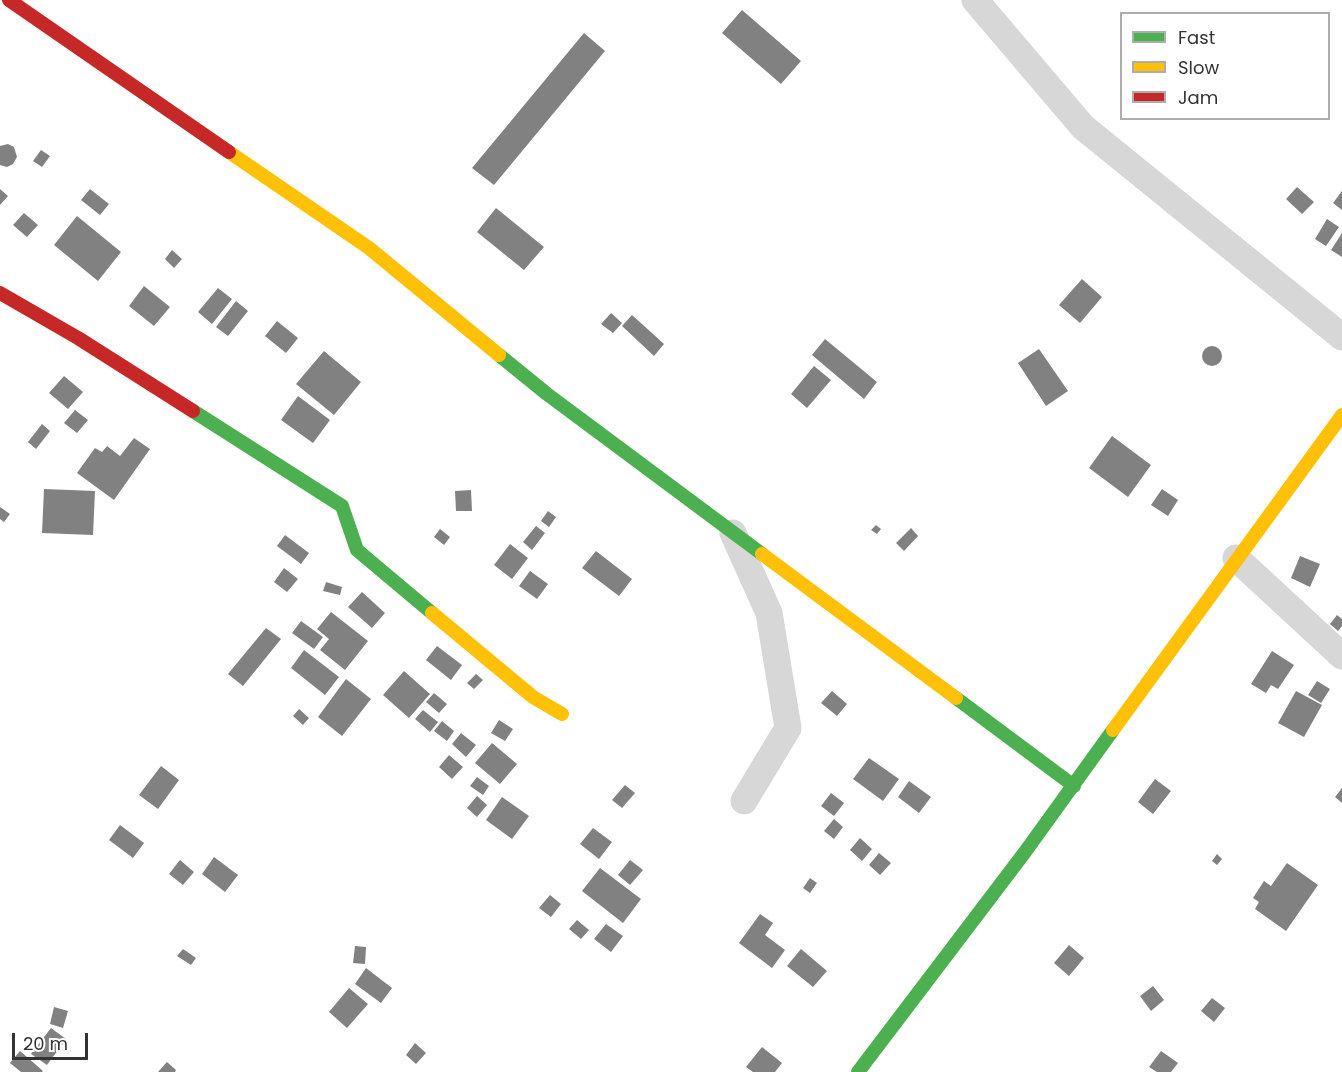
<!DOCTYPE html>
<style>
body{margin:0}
#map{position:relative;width:1342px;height:1072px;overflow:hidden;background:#fff;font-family:Poppins,sans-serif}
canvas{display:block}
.legend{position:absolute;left:1120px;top:12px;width:210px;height:108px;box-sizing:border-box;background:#fff;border:2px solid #adadad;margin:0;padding:8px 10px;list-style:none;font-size:18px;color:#333}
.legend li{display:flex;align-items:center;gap:12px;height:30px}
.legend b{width:30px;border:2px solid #adadad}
.scale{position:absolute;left:12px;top:1033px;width:76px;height:27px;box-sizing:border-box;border:3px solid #333;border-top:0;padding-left:8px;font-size:18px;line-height:21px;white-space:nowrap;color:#333;-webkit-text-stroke:4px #fff;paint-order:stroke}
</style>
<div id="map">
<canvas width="1342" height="1072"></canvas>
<ul class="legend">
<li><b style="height:8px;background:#4caf50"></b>Fast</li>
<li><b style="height:8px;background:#ffc107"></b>Slow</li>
<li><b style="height:8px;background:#c62828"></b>Jam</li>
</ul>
<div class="scale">20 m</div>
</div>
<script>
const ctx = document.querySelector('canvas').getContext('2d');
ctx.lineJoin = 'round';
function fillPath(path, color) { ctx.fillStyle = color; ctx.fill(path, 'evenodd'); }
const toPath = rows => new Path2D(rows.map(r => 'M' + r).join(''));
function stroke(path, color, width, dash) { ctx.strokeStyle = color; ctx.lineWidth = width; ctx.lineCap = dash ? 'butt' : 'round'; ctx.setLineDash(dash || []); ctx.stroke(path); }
const building = toPath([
 [742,10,801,61,781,84,722,33],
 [584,33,605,51,494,185,472,168],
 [8,144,14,147,17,157,13,164,7,167,0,165,0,146],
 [41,150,50,156,42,167,33,161],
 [1297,187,1314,202,1302,214,1286,199],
 [0,189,8,196,0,205],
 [90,189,109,204,100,215,81,200],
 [1342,191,1342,210,1333,203],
 [496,208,544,247,524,270,477,232],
 [24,213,38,225,27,237,13,225],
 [77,216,121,252,98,281,54,245],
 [1327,219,1339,227,1326,246,1315,239],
 [1342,233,1342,257,1331,250],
 [172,250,182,259,174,268,165,259],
 [1082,279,1102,297,1080,323,1059,305],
 [144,286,170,307,154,326,129,306],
 [218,288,232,299,212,324,198,312],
 [236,301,248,311,228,336,216,327],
 [611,313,622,323,613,333,601,324],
 [632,315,664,344,654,356,622,326],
 [277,321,298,338,286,353,265,336],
 [825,339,877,382,864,399,812,355],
 '1202 356a10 10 0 1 1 20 0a10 10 0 1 1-20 0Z',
 [1039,349,1068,391,1046,406,1018,363],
 [324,351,361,382,334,415,296,384],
 [814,366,831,380,807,408,791,394],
 [64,376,83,392,68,409,49,393],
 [298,396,330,420,313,443,281,420],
 [75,410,88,420,77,433,64,423],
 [42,424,50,431,36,449,28,442],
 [1112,436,1151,465,1128,497,1089,468],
 [134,438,150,449,114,500,77,473,95,448,102,452,107,446,120,456],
 [44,489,95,491,93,535,42,533],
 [1162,489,1178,500,1168,516,1151,505],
 [471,490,472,511,456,511,455,491],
 [0,507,10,514,4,522,0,519],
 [548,511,556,517,549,527,541,521],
 [876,525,881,529,877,534,871,530],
 [536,526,545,533,532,550,523,542],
 [911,528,918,536,904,551,896,543],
 [440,529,450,537,444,545,434,537],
 [285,535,309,553,301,564,277,546],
 [510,544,528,558,512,579,494,565],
 [596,551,632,579,619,596,582,568],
 [1300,556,1320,564,1310,587,1291,578],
 [284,568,298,579,287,592,274,582],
 [530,571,548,584,537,599,519,586],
 [326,582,342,587,340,595,323,591],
 [362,592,385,613,372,628,348,607],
 [331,612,368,641,345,670,320,650,329,639,317,629],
 [1337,615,1342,619,1342,626,1338,631,1330,624],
 [301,621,323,637,314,649,292,633],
 [266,628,281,639,243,686,228,674],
 [437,646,462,665,451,680,426,660],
 [304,650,339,677,325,695,291,668],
 [1272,651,1294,665,1278,689,1271,685,1266,693,1251,684],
 [404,671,430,694,409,718,383,695],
 [476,674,483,680,474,689,467,683],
 [346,679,371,699,342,736,318,717],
 [1317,681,1330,689,1321,703,1308,695],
 [832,691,847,704,837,716,821,703],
 [1296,691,1322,705,1304,737,1278,723],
 [434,693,447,704,439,713,426,702],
 [299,709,309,718,303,725,293,716],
 [423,710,438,722,430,732,415,719],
 [499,720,513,729,505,741,491,733],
 [442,721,454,731,447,741,434,731],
 [461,733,476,745,466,757,452,744],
 [492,743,517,764,500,784,475,763],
 [449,755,463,767,452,779,439,767],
 [869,758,899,779,883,801,853,779],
 [161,766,179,780,158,809,139,795],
 [477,777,489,786,483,795,470,786],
 [1155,779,1171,791,1153,814,1138,802],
 [909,781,931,797,919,813,898,797],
 [625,785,635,793,622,808,612,800],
 [1342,788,1342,803,1335,797],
 [831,793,844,803,834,816,821,806],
 [477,796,487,805,477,817,467,808],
 [502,797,529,816,512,839,486,820],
 [834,819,843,827,834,839,824,831],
 [120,825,144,843,133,858,109,840],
 [593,828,612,842,599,859,580,844],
 [860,838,872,849,862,861,850,850],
 [879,853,891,863,880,875,869,865],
 [1217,854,1222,859,1217,865,1212,861],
 [214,857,238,875,225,892,202,874],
 [180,860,194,872,183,885,169,874],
 [630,860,643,870,630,885,618,875],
 [1287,863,1318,885,1286,931,1255,909,1259,902,1253,898,1264,881,1271,886],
 [600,868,641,899,623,923,582,891],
 [810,878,817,883,810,893,803,888],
 [550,895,561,904,551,917,539,908],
 [760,914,773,923,765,935,785,950,772,968,739,943],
 [577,920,589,930,581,939,569,929],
 [606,924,623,936,611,952,594,939],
 [1069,945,1084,958,1069,976,1054,963],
 [355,946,366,947,365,964,353,963],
 [183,949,196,958,191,965,177,956],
 [801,949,827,971,813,987,787,966],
 [366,968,392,988,381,1003,355,984],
 [1153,986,1164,1000,1151,1011,1140,996],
 [349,988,368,1004,347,1028,329,1012],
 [1212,998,1225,1008,1214,1022,1201,1011],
 [54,1007,68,1011,63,1028,50,1024],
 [51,1028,66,1039,47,1065,31,1054],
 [415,1043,426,1053,416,1064,406,1055],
 [762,1047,782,1063,775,1072,753,1072,746,1067],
 [20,1051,43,1071,42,1072,21,1072,10,1063],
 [1161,1051,1178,1063,1171,1072,1157,1072,1149,1067],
 [167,1062,176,1070,175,1072,158,1072]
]);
const street = toPath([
 [975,0,1083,127,1342,337],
 [733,533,769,613,788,728,744,801],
 [1236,558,1342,656]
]);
const fast = toPath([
 [499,355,547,394,762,554],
 [193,411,342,506,357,550,432,613],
 [956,698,1074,786],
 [858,1072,1025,852,1113,730]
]);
const slow = toPath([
 [229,152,369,248,499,355],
 [762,554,956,698],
 [432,613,533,697,562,714],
 [1113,730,1342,415]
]);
const jam = toPath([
 [9,0,229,152],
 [0,293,78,338,193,411]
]);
fillPath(building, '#818181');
stroke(street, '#d7d7d7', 27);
stroke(fast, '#4caf50', 14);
stroke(slow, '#ffc107', 14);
stroke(jam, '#c62828', 14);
</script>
